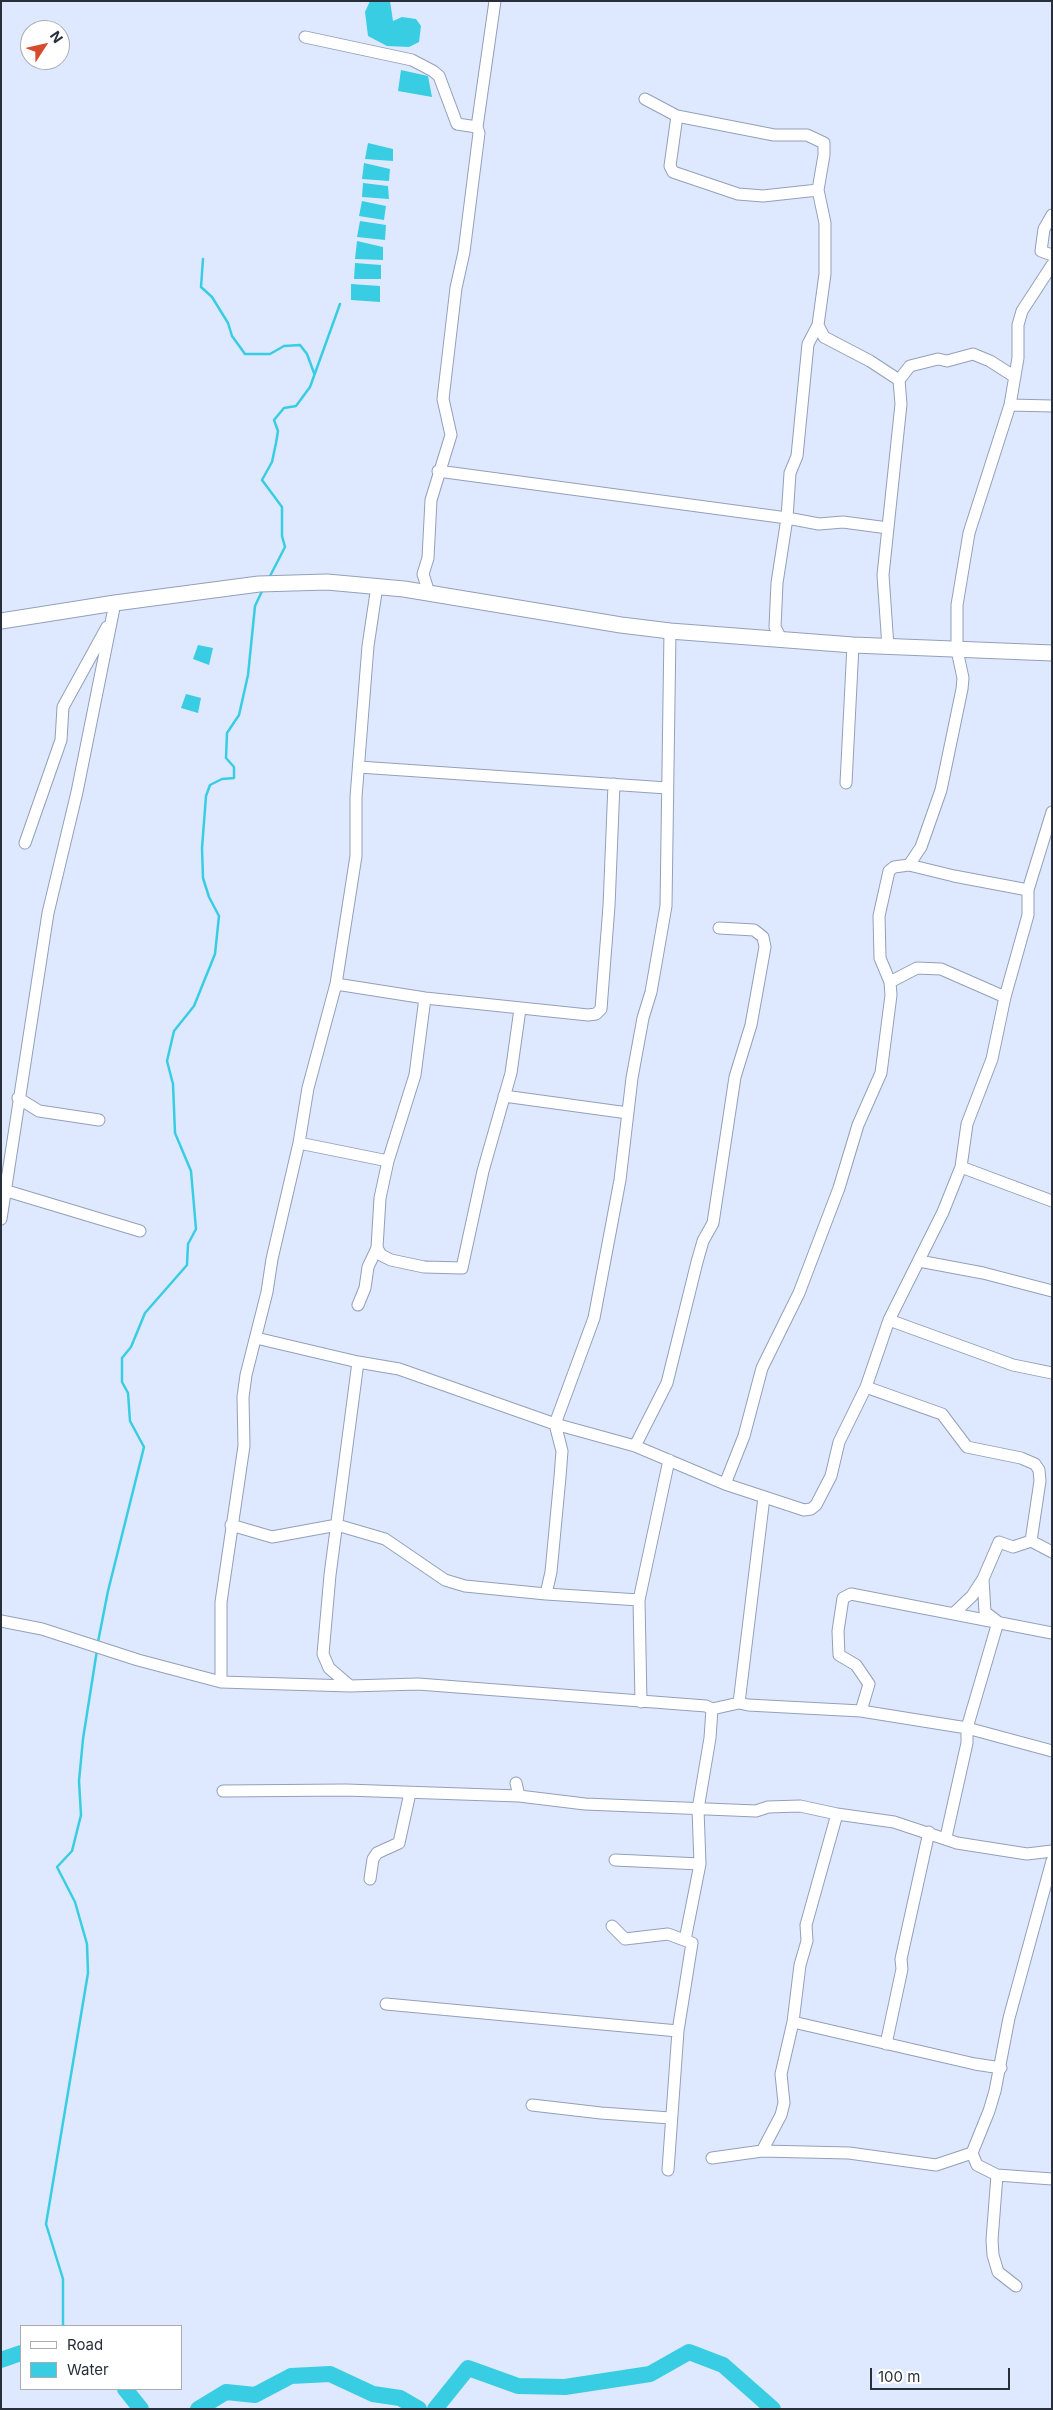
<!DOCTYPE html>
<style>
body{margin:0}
#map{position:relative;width:1053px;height:2410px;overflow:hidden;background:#dee9ff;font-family:Inter,sans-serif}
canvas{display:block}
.frame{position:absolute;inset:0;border:2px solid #292f39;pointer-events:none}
.legend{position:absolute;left:20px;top:2325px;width:162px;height:65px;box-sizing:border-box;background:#fff;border:1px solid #a9acb0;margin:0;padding:6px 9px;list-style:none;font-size:15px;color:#292f39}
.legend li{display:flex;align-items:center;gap:10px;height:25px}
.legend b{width:25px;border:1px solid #a9acb0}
.north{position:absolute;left:20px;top:20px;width:50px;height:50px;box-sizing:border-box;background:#fff;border:1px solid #a9acb0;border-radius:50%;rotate:55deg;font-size:14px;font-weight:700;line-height:20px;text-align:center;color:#292f39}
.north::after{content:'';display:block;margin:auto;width:18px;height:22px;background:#d54b2b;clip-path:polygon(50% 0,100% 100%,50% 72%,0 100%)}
.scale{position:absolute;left:870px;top:2368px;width:140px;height:22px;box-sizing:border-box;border:2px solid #292f39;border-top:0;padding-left:6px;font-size:15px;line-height:18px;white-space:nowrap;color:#292f39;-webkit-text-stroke:4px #fff;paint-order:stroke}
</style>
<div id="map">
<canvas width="1053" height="2410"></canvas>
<div class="frame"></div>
<ul class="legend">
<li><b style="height:6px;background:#fff"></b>Road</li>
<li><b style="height:14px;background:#39cde3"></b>Water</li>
</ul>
<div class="north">N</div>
<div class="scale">100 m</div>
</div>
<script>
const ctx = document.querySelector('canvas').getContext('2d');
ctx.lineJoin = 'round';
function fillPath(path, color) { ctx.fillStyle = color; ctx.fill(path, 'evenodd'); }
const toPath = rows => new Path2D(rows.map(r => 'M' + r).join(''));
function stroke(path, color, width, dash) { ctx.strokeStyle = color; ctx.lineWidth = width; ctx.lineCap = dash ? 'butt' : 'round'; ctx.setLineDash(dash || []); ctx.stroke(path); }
const water = toPath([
 [370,1,390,1,393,21,402,17,416,19,421,26,419,42,409,47,387,46,368,36,365,12],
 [401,70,428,76,432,97,398,91],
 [368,143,393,149,393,161,365,159],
 [364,163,390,169,389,181,362,179],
 [363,183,388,186,389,199,362,197],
 [362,201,386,206,384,220,359,216],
 [360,221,386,225,385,240,357,237],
 [357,241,383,247,383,260,355,259],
 [355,263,381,265,381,279,354,279],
 [351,284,380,286,380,302,351,300],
 [198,645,213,648,209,665,193,659],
 [186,694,201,698,198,713,181,708]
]);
const stream = toPath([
 [203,259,201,287,212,297,228,323,232,336,245,354,270,354,284,346,300,345,307,354,314,373],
 [269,578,285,547,282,536,282,507,262,480,272,462,276,443,278,431,274,420,284,408,296,406,310,387,340,304],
 [98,1642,108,1591,144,1447,130,1421,128,1393,122,1382,122,1358,131,1347,145,1313,187,1265,188,1244,196,1229,191,1171,175,1133,173,1084,167,1061,174,1031,194,1006,215,954,219,916,209,897,203,878,202,848,206,796,210,785,222,779,234,778,234,767,226,758,227,733,239,715,248,675,255,606,263,589],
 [63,2326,63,2279,46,2224,88,1973,87,1944,75,1902,57,1867,72,1851,81,1815,79,1781,83,1739,97,1650]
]);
const river = toPath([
 [1,2360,21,2353],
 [125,2389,141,2409],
 [198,2409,226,2392,255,2395,291,2376,330,2374,373,2394,400,2398,419,2409],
 [435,2409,468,2368,518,2386,565,2387,650,2374,689,2352,723,2365,773,2409]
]);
const street = toPath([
 [305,37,412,60,433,71,439,76,457,124,477,127,479,133,464,252,456,288,443,399,451,435,431,500,428,558,423,574,429,593],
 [677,116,670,166,673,172,738,194,763,196,818,190],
 [477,127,495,1],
 [1052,215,1044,229,1041,251,1052,255],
 [818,325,824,337,870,361,899,380],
 [1010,405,1018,358,1018,325,1022,311,1052,265],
 [438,471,787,518,790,473,797,456,808,344,818,325,825,274,825,223,818,190,824,155,824,143,807,135,774,135,677,116,645,99],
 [781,639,775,627,777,583,787,518,819,524,843,522,888,528],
 [888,647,883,575,901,404,899,380,910,366,938,359,947,361,973,354,990,361,1015,377],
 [359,767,667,788],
 [846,783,853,645],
 [25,843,61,740,63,707,107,627],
 [909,865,954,876,1028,890],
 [890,982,917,968,941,969,1005,997],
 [336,984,425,998,588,1015,596,1014,601,1009,609,906,614,784],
 [425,998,415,1075,388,1161,380,1198,377,1248,381,1255,391,1260,424,1267,462,1268,483,1171,511,1073,520,1009],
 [504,1096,628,1113],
 [18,1098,39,1111,99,1120],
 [299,1143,388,1161],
 [961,1167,1052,1201],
 [7,1191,140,1231],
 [1,1219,48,913,77,792,115,603],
 [919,1261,983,1273,1052,1291],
 [358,1305,365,1288,368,1267,377,1248],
 [889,1320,1013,1365,1052,1373],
 [256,1338,358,1362,399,1369,555,1424,635,1446,725,1484,804,1510,811,1509,816,1505,831,1476,839,1442,866,1387,889,1320,943,1212,961,1167,967,1124,992,1059,1005,997,1028,915,1028,890,1052,812],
 [866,1387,942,1414,967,1447,1021,1458,1035,1464,1039,1470,1040,1481,1031,1541,1052,1552],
 [635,1446,667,1383,697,1262,703,1241,713,1223,735,1077,751,1025,765,947,763,937,754,930,719,928],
 [725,1484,744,1436,762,1368,799,1293,839,1188,858,1125,881,1073,891,995,890,982,880,958,879,916,889,871,894,867,909,865,921,847,941,790,962,689,963,678,957,650,957,605,969,533,1010,405,1052,406],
 [231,1525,272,1537,337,1525,385,1539,445,1580,465,1586,546,1594,639,1600],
 [546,1594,551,1572,560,1477,562,1451,555,1424,594,1318,620,1180,632,1078,643,1018,651,992,666,906,670,631],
 [953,1614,972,1596,983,1579],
 [1,1621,42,1629,138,1660,221,1682,350,1686,418,1684,706,1706,712,1709,739,1703,748,1705,861,1711,967,1728,1052,1751],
 [221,1682,221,1602,244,1446,243,1397,246,1375,267,1292,272,1259,299,1143,308,1088,336,984,356,856,356,797,368,646,377,586],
 [350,1686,329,1668,323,1654,330,1575,358,1362],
 [641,1702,639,1600,669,1460],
 [739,1703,764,1497],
 [861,1711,869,1684,856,1665,839,1655,838,1631,843,1598,851,1594,1052,1633],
 [516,1783,519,1796],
 [223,1791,346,1790,519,1796,585,1804,756,1811,768,1807,800,1806,837,1814,894,1822,957,1843,1027,1854,1052,1851],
 [946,1837,967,1743,967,1728,998,1622,985,1612,983,1579,999,1542,1013,1547,1031,1541],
 [615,1860,700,1864],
 [1052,1861,1009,2018,995,2091,989,2111,972,2153,977,2165,997,2175,1052,2179],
 [370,1879,373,1859,377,1853,399,1843,410,1793],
 [612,1926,625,1939,668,1934,692,1943,678,2031,668,2170],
 [685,1940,700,1864,698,1809,710,1738,712,1709],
 [386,2004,678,2031],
 [793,2022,975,2064,1001,2068],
 [886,2044,902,1969,901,1959,929,1832],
 [532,2105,601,2113,670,2118],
 [762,2151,781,2115,784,2103,781,2074,793,2022,800,1965,807,1941,806,1925,837,1814],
 [712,2158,762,2151,849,2153,936,2165,972,2153],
 [997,2175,992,2240,993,2255,998,2272,1016,2286]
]);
const secondary = toPath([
 [1,621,115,603,259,584,327,582,404,589,621,625,670,631,853,645,1052,653]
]);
fillPath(water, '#39cde3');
stroke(stream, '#39cde3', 2.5);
stroke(river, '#39cde3', 16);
stroke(street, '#93a0b9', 13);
stroke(secondary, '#93a0b9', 17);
stroke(street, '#fff', 11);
stroke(secondary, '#fff', 15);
</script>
